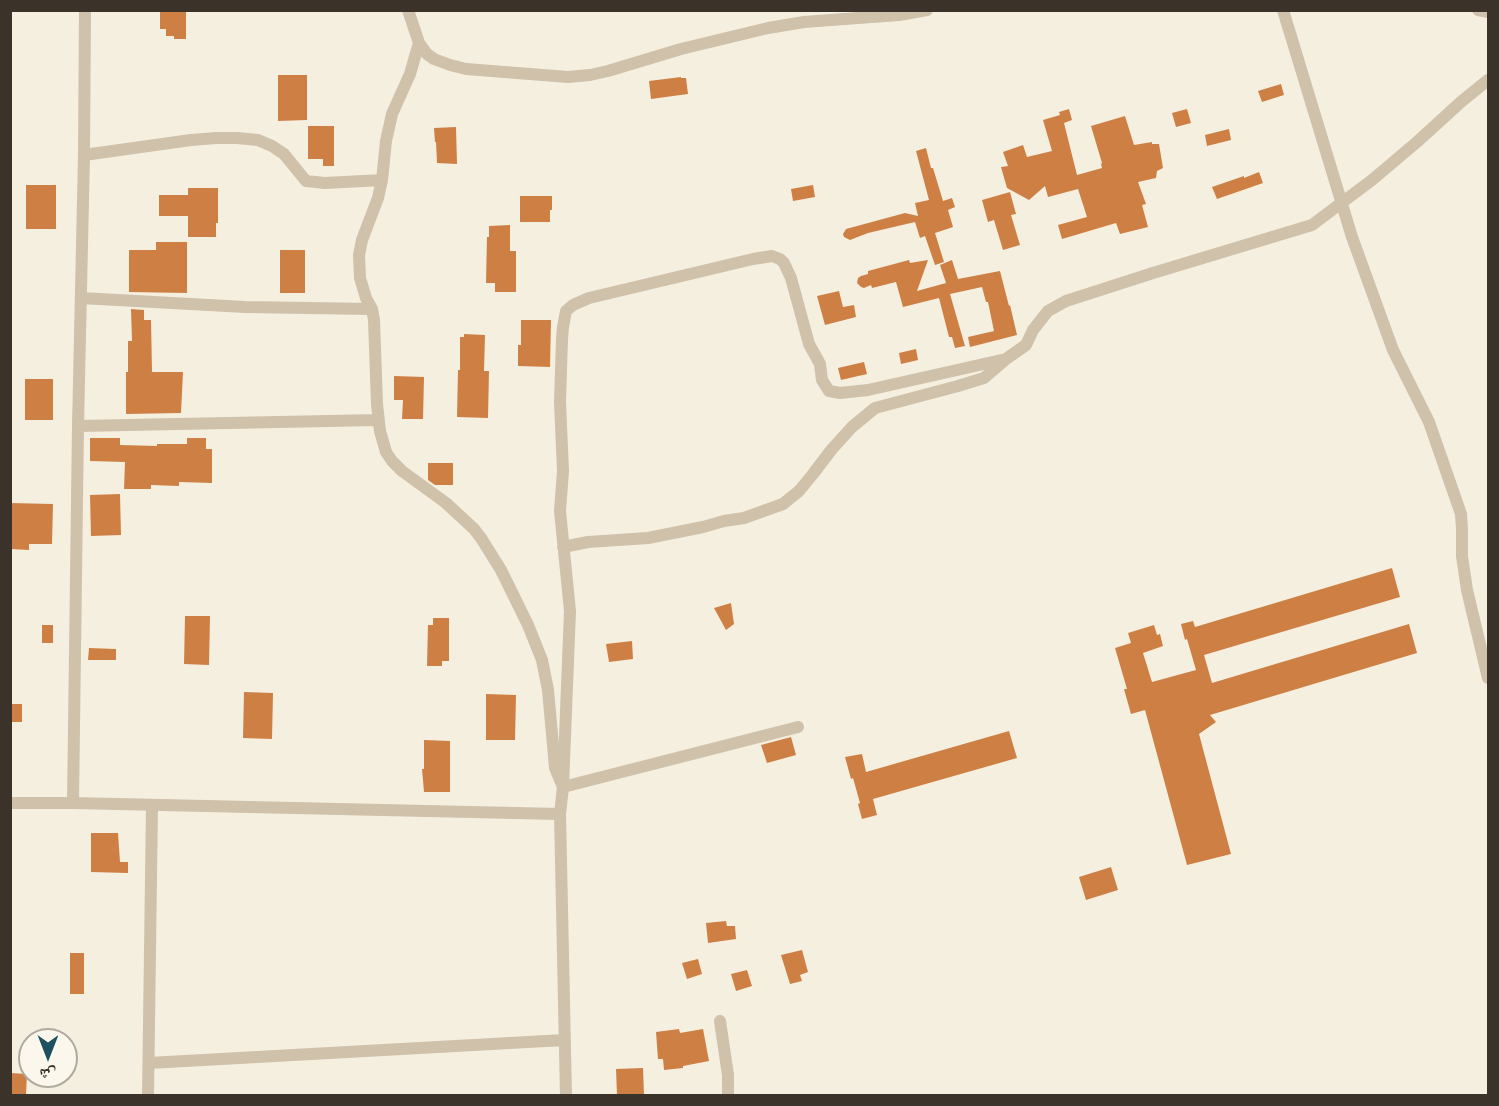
<!DOCTYPE html>
<meta charset="utf-8">
<style>
body{margin:0}
#map{position:relative;width:1499px;height:1106px;overflow:hidden;background:#f5efe0;font-family:"Space Grotesk","Noto Naskh Arabic",sans-serif}
canvas{display:block}
.frame{position:absolute;inset:0;border:12px solid #3b332a;pointer-events:none}
.north{position:absolute;left:18px;top:1028px;width:60px;height:60px;box-sizing:border-box;background:#fcf7ed;border:2px solid #afa99f;border-radius:50%;rotate:180deg;font-size:16px;font-weight:700;line-height:24px;text-align:center;color:#3b332a}
.north::after{content:'';display:block;margin:auto;width:21px;height:27px;background:#1c5061;clip-path:polygon(50% 0,100% 100%,50% 72%,0 100%)}
</style>
<div id="map">
<canvas width="1499" height="1106"></canvas>
<div class="frame"></div>
<div class="north">ش</div>
</div>
<script>
const ctx = document.querySelector('canvas').getContext('2d');
ctx.lineJoin = 'round';
function fillPath(path, color) { ctx.fillStyle = color; ctx.fill(path, 'evenodd'); }
const toPath = rows => new Path2D(rows.map(r => 'M' + r).join(''));
function stroke(path, color, width, dash) { ctx.strokeStyle = color; ctx.lineWidth = width; ctx.lineCap = dash ? 'butt' : 'round'; ctx.setLineDash(dash || []); ctx.stroke(path); }
const building = toPath([
 [160,10,186,10,186,39,174,39,174,36,166,36,166,29,160,29],
 [278,75,307,75,307,120,278,121],
 [681,77,681,78,686,78,688,94,651,99,649,81],
 [1281,84,1284,95,1262,102,1258,91],
 [1069,109,1072,120,1064,123,1077,175,1102,168,1101,164,1102,163,1091,126,1125,116,1134,145,1152,142,1152,144,1159,144,1163,168,1157,171,1156,178,1138,182,1146,204,1142,205,1148,227,1120,234,1116,223,1062,239,1058,225,1087,217,1078,189,1048,197,1045,186,1029,200,1007,188,1001,167,1008,166,1003,152,1023,145,1027,157,1052,151,1043,120,1060,115,1059,112],
 [1187,109,1191,123,1176,127,1172,113],
 [308,126,334,126,334,166,323,166,323,159,308,159],
 [456,127,457,164,437,163,436,142,435,142,434,128],
 [1229,129,1231,140,1207,146,1205,135],
 [926,148,931,168,933,168,943,201,952,198,955,207,948,210,953,227,935,233,944,262,935,265,925,236,920,238,915,222,868,233,850,240,844,237,843,234,846,229,905,213,918,216,915,203,929,200,916,151],
 [1259,172,1263,183,1217,199,1212,187,1244,176,1244,178],
 [26,185,56,185,56,229,26,229],
 [813,185,815,197,793,201,791,189],
 [188,188,218,188,218,223,216,223,216,237,188,237,188,216,159,216,159,195,188,195],
 [1010,192,1016,214,1011,215,1020,245,1003,250,994,220,988,222,982,200],
 [520,196,552,196,552,210,550,210,550,222,520,222],
 [510,225,510,251,516,251,516,292,495,292,495,283,486,283,487,237,489,237,489,226],
 [156,242,187,242,187,293,129,292,129,250,156,250],
 [280,250,305,250,305,293,280,293],
 [909,260,910,263,928,260,917,291,946,283,940,265,952,260,958,279,1000,271,1009,306,1010,305,1017,335,970,347,968,337,994,331,988,302,986,302,982,287,950,294,965,346,955,348,952,337,949,337,939,298,903,307,896,282,872,288,871,285,864,288,861,287,857,283,858,278,861,276,868,274,868,271],
 [839,291,843,307,854,305,856,317,825,325,817,296],
 [131,309,144,310,144,320,151,320,152,372,183,372,181,413,126,414,126,372,128,372,128,341,132,341],
 [521,320,551,320,550,367,518,366,518,345,521,345],
 [464,334,485,335,484,371,489,371,488,418,457,417,458,370,460,370,460,337,464,337],
 [916,349,918,360,901,364,899,353],
 [864,362,867,374,841,380,838,368],
 [394,376,424,377,423,419,402,419,403,400,394,400],
 [25,379,53,379,53,420,25,420],
 [90,438,120,438,120,445,157,446,157,444,187,444,187,438,206,438,206,449,212,449,212,483,179,482,179,486,151,485,151,489,124,489,125,462,90,461],
 [428,463,453,463,453,485,435,485,428,480],
 [120,494,121,535,91,536,90,495],
 [10,503,53,504,52,544,29,544,29,550,10,549],
 [1392,568,1400,597,1204,655,1212,683,1409,624,1417,653,1210,715,1216,722,1199,734,1231,854,1187,865,1145,710,1131,714,1124,689,1127,689,1115,648,1131,643,1128,633,1154,625,1157,635,1160,634,1163,646,1143,653,1152,682,1196,670,1187,639,1185,640,1181,624,1193,621,1195,627],
 [731,603,734,624,726,630,714,608],
 [185,616,210,616,209,665,184,664],
 [433,618,449,618,449,661,442,661,442,666,427,666,428,625,433,625],
 [42,625,53,625,53,643,42,643],
 [632,641,633,659,609,662,606,644],
 [89,648,116,649,116,660,88,660],
 [244,692,273,693,272,739,243,738],
 [486,694,516,695,515,740,486,740],
 [10,704,22,704,22,722,10,722],
 [1009,731,1017,758,873,799,877,815,862,819,858,804,860,803,853,778,851,779,845,757,862,754,866,772],
 [791,737,796,755,767,763,761,745],
 [424,740,450,741,450,792,424,792,422,769,424,769],
 [91,833,118,833,120,862,128,862,128,873,91,872],
 [1111,867,1118,890,1086,900,1079,877],
 [726,921,727,926,735,926,736,939,708,943,706,923],
 [802,950,808,972,800,975,802,981,790,984,781,955],
 [70,953,84,953,84,994,70,994],
 [698,959,702,974,687,979,682,963],
 [747,970,752,986,736,991,731,974],
 [679,1029,680,1033,703,1029,709,1061,683,1066,683,1068,664,1070,663,1059,658,1059,656,1032],
 [643,1068,644,1095,617,1095,616,1069],
 [11,1073,27,1074,26,1095,11,1095]
]);
const minor = toPath([
 [408,10,419,43,427,54,434,59,450,65,466,69,568,77,590,75,608,71,681,49,768,28,804,22,899,15,927,10],
 [1283,10,1352,237,1393,350,1429,422,1461,514,1462,529,1462,556,1467,590,1488,678],
 [1478,10,1488,12],
 [419,43,410,74,392,114,386,141,382,180,378,198,362,240,359,255,360,278,366,298,372,309,374,320,377,404,380,431,386,452,392,461,402,471,446,503,474,529,481,538,501,570,528,625,542,660,548,690,555,768,563,787,798,727],
 [84,155,191,140,216,138,237,138,258,140,272,146,284,154,306,181,325,183,382,180],
 [81,298,245,307,372,309],
 [78,426,378,420],
 [563,547,588,542,648,538,703,527,724,521,744,518,783,504,799,491,813,474,832,449,852,427,875,408,958,386,984,378,1005,360],
 [10,803,73,803,560,814],
 [73,803,78,426,84,155,85,10],
 [720,1021,728,1075,728,1096],
 [149,1063,564,1040],
 [148,1096,152,805],
 [566,1096,560,814,563,787,570,611,560,511,563,471,560,402,562,339,563,327,566,311,573,305,589,298,753,259,772,256,780,259,784,263,791,278,809,344,820,364,822,380,829,391,840,393,868,390,1006,359,1026,345,1033,330,1048,311,1066,301,1153,273,1312,225,1372,180,1417,142,1462,101,1488,80]
]);
fillPath(building, '#ce7f44');
stroke(minor, '#cfc1aa', 12);
</script>
